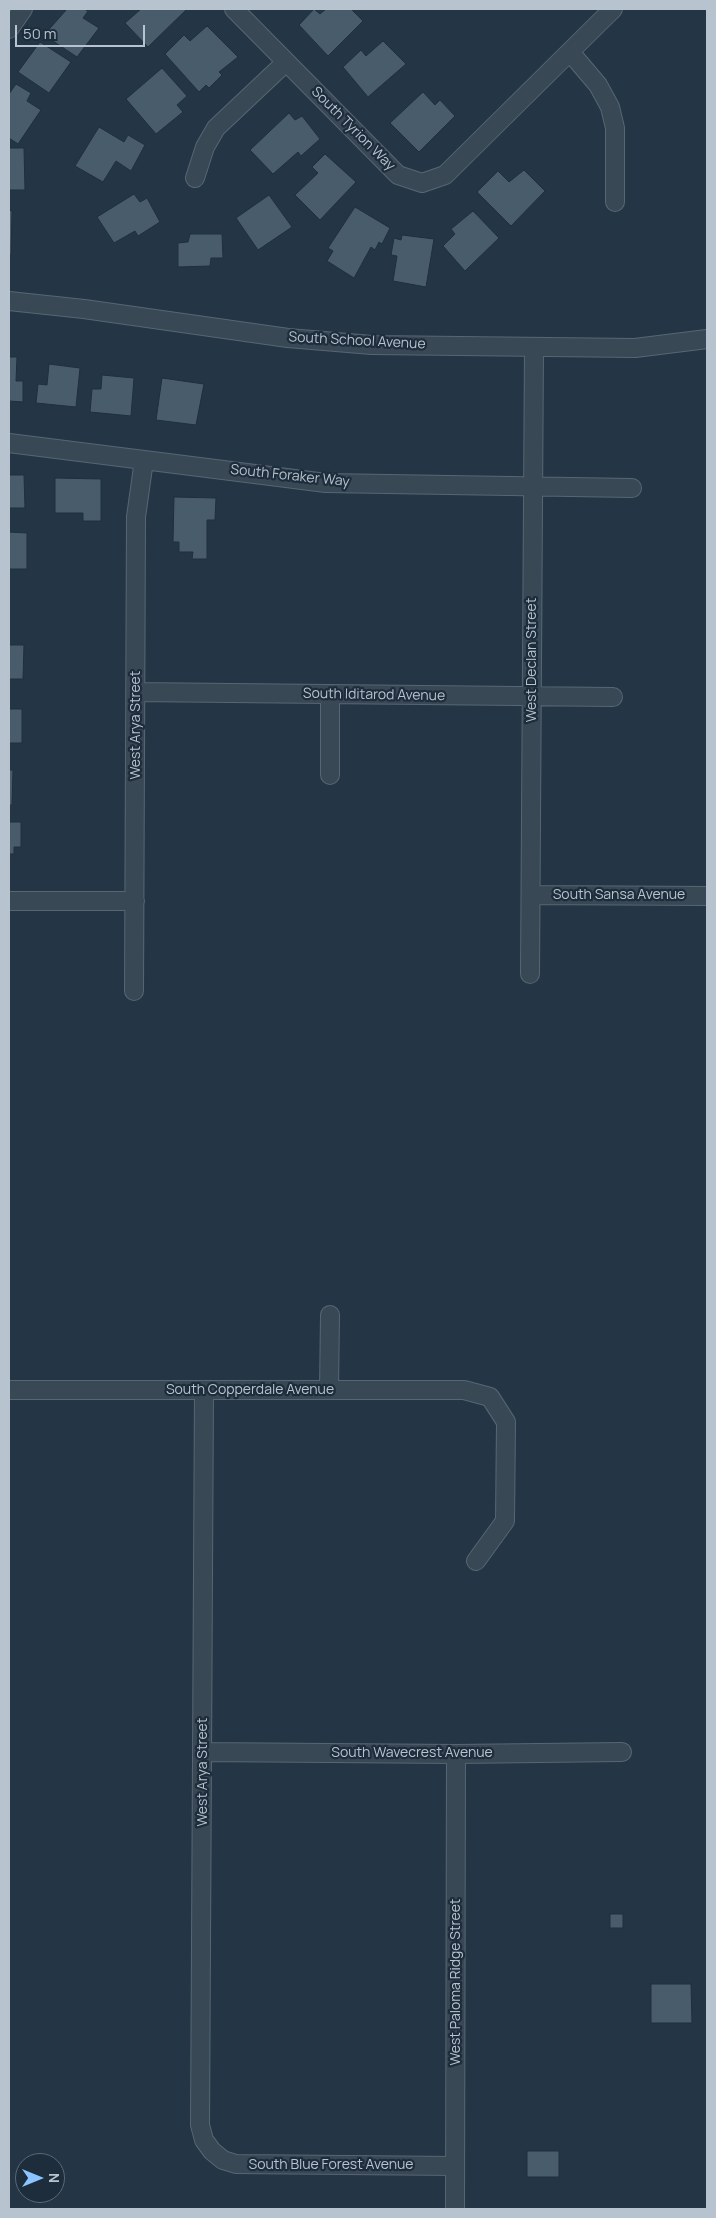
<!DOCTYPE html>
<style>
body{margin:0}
#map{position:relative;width:716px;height:2218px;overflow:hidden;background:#243646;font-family:Manrope,sans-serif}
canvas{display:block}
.frame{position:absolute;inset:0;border:10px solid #b7c3ce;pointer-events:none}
.north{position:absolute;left:15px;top:2153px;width:50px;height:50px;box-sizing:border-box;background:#1e2d3b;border:1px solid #5b6976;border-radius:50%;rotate:90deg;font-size:14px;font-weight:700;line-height:20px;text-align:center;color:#b7c3ce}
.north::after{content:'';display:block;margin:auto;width:18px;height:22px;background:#8bc4ff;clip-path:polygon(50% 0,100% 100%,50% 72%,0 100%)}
.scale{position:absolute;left:15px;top:25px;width:130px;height:22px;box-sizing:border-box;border:2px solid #b7c3ce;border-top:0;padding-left:6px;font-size:15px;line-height:18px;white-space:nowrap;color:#b7c3ce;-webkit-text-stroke:4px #1e2d3b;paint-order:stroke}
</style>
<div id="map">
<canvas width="716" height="2218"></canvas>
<div class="frame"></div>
<div class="north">N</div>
<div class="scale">50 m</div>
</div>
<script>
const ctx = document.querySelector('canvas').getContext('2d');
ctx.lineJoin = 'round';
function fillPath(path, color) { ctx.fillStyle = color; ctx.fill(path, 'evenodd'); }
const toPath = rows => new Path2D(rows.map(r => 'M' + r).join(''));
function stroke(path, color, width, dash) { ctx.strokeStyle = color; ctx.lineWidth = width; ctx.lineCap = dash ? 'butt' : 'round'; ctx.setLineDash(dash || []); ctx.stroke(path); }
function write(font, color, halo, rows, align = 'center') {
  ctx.font = font + ' Manrope,sans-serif'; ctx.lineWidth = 4.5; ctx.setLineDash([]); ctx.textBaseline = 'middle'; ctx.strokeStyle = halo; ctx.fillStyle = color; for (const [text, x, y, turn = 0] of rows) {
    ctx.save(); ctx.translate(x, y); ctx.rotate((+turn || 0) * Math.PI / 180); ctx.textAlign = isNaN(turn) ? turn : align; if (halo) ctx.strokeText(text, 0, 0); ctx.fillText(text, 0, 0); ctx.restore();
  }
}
const building = toPath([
 [67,9,84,9,88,11,83,18,99,28,77,57,44,35,67,9],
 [141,9,187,9,148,47,125,23,141,9],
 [314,9,320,14,326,9,351,9,363,21,328,56,299,25,314,9],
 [207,26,238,57,219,72,222,75,209,88,206,85,199,92,165,54,184,35,190,41,207,26],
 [383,41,406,64,368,97,343,67,361,50,366,56,383,41],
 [40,42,71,62,49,93,18,72,40,42],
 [162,68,187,96,177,105,183,112,156,134,126,99,162,68],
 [16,84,31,93,27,101,41,110,18,144,9,138,9,94,16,84],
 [423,92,435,105,440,100,455,116,419,152,390,123,423,92],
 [289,113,295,120,302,116,320,139,301,156,298,152,273,174,250,150,289,113],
 [99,127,124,142,128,135,145,145,131,171,116,161,103,182,75,166,99,127],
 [9,148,24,148,25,190,9,190,9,148],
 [325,154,356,182,320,220,295,195,318,173,312,167,325,154],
 [524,170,545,191,511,226,477,192,498,171,509,182,524,170],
 [134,194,140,202,147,198,160,222,138,236,135,231,114,243,97,217,134,194],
 [269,195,292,227,258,250,236,218,269,195],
 [355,207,390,228,382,244,379,242,375,250,371,247,354,278,327,261,333,251,328,248,355,207],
 [9,210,12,211,11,255,9,255,9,210],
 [473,211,499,238,465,271,443,246,455,234,451,229,473,211],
 [190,234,222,234,223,258,211,258,210,266,178,267,178,243,188,242,190,234],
 [402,235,434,239,426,287,393,281,397,256,391,255,394,238,401,240,402,235],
 [9,357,17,357,16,381,23,381,23,402,9,401,9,357],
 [49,364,80,368,76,407,36,403,38,384,47,385,49,364],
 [102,375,134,378,131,416,90,412,92,389,101,389,102,375],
 [162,378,204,384,196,425,156,420,162,378],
 [9,475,24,475,25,508,9,508,9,475],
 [55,478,101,479,101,521,83,521,83,513,55,513,55,478],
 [174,497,216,498,215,520,207,520,207,559,192,559,193,552,179,552,179,542,173,542,174,497],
 [9,532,27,533,27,569,9,569,9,532],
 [9,645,24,645,23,679,9,679,9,645],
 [9,709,22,709,22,743,9,743,9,709],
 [9,770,13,770,12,805,9,805,9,770],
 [9,822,21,822,21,847,14,847,14,854,9,854,9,822],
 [610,1914,623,1914,623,1928,610,1928,610,1914],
 [651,1984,691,1984,692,2023,651,2023,651,1984],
 [527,2151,559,2151,559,2177,527,2177,527,2151]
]);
const minor = toPath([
 [234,9,398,175,422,183,445,175,613,9],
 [9,29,23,9],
 [570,52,598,85,610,107,615,128,615,202],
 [195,178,205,147,216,128,286,62],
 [9,301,84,309,288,338,372,345,635,348,707,339],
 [9,443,326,483,632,488],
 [136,692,613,697],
 [330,694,330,775],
 [531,895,707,896],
 [9,901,135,901],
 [530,974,534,347],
 [134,991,136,517,144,460],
 [9,1390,464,1390,490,1397,506,1422,505,1521,476,1561],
 [204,1390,200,2125,204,2140,212,2151,223,2160,236,2164,455,2166],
 [329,1390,330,1315],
 [203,1752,456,1754,622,1752],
 [455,2209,456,1754]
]);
const streetNames = [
 ["South Tyrion Way",353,129,45],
 ["South School Avenue",357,341,3],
 ["South Foraker Way",290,476,6],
 ["West Declan Street",532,660,-90],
 ["South Iditarod Avenue",374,695,1],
 ["West Arya Street",136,725,-90],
 ["South Sansa Avenue",619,895],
 ["South Copperdale Avenue",250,1390],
 ["South Wavecrest Avenue",412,1753],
 ["West Arya Street",203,1772,-90],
 ["West Paloma Ridge Street",456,1982,-90],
 ["South Blue Forest Avenue",331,2165]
];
fillPath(building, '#485c6c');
stroke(building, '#202f3d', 1);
stroke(minor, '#586672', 20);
stroke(minor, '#394855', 18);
write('14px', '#b7c3ce', '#1e2d3b', streetNames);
</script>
